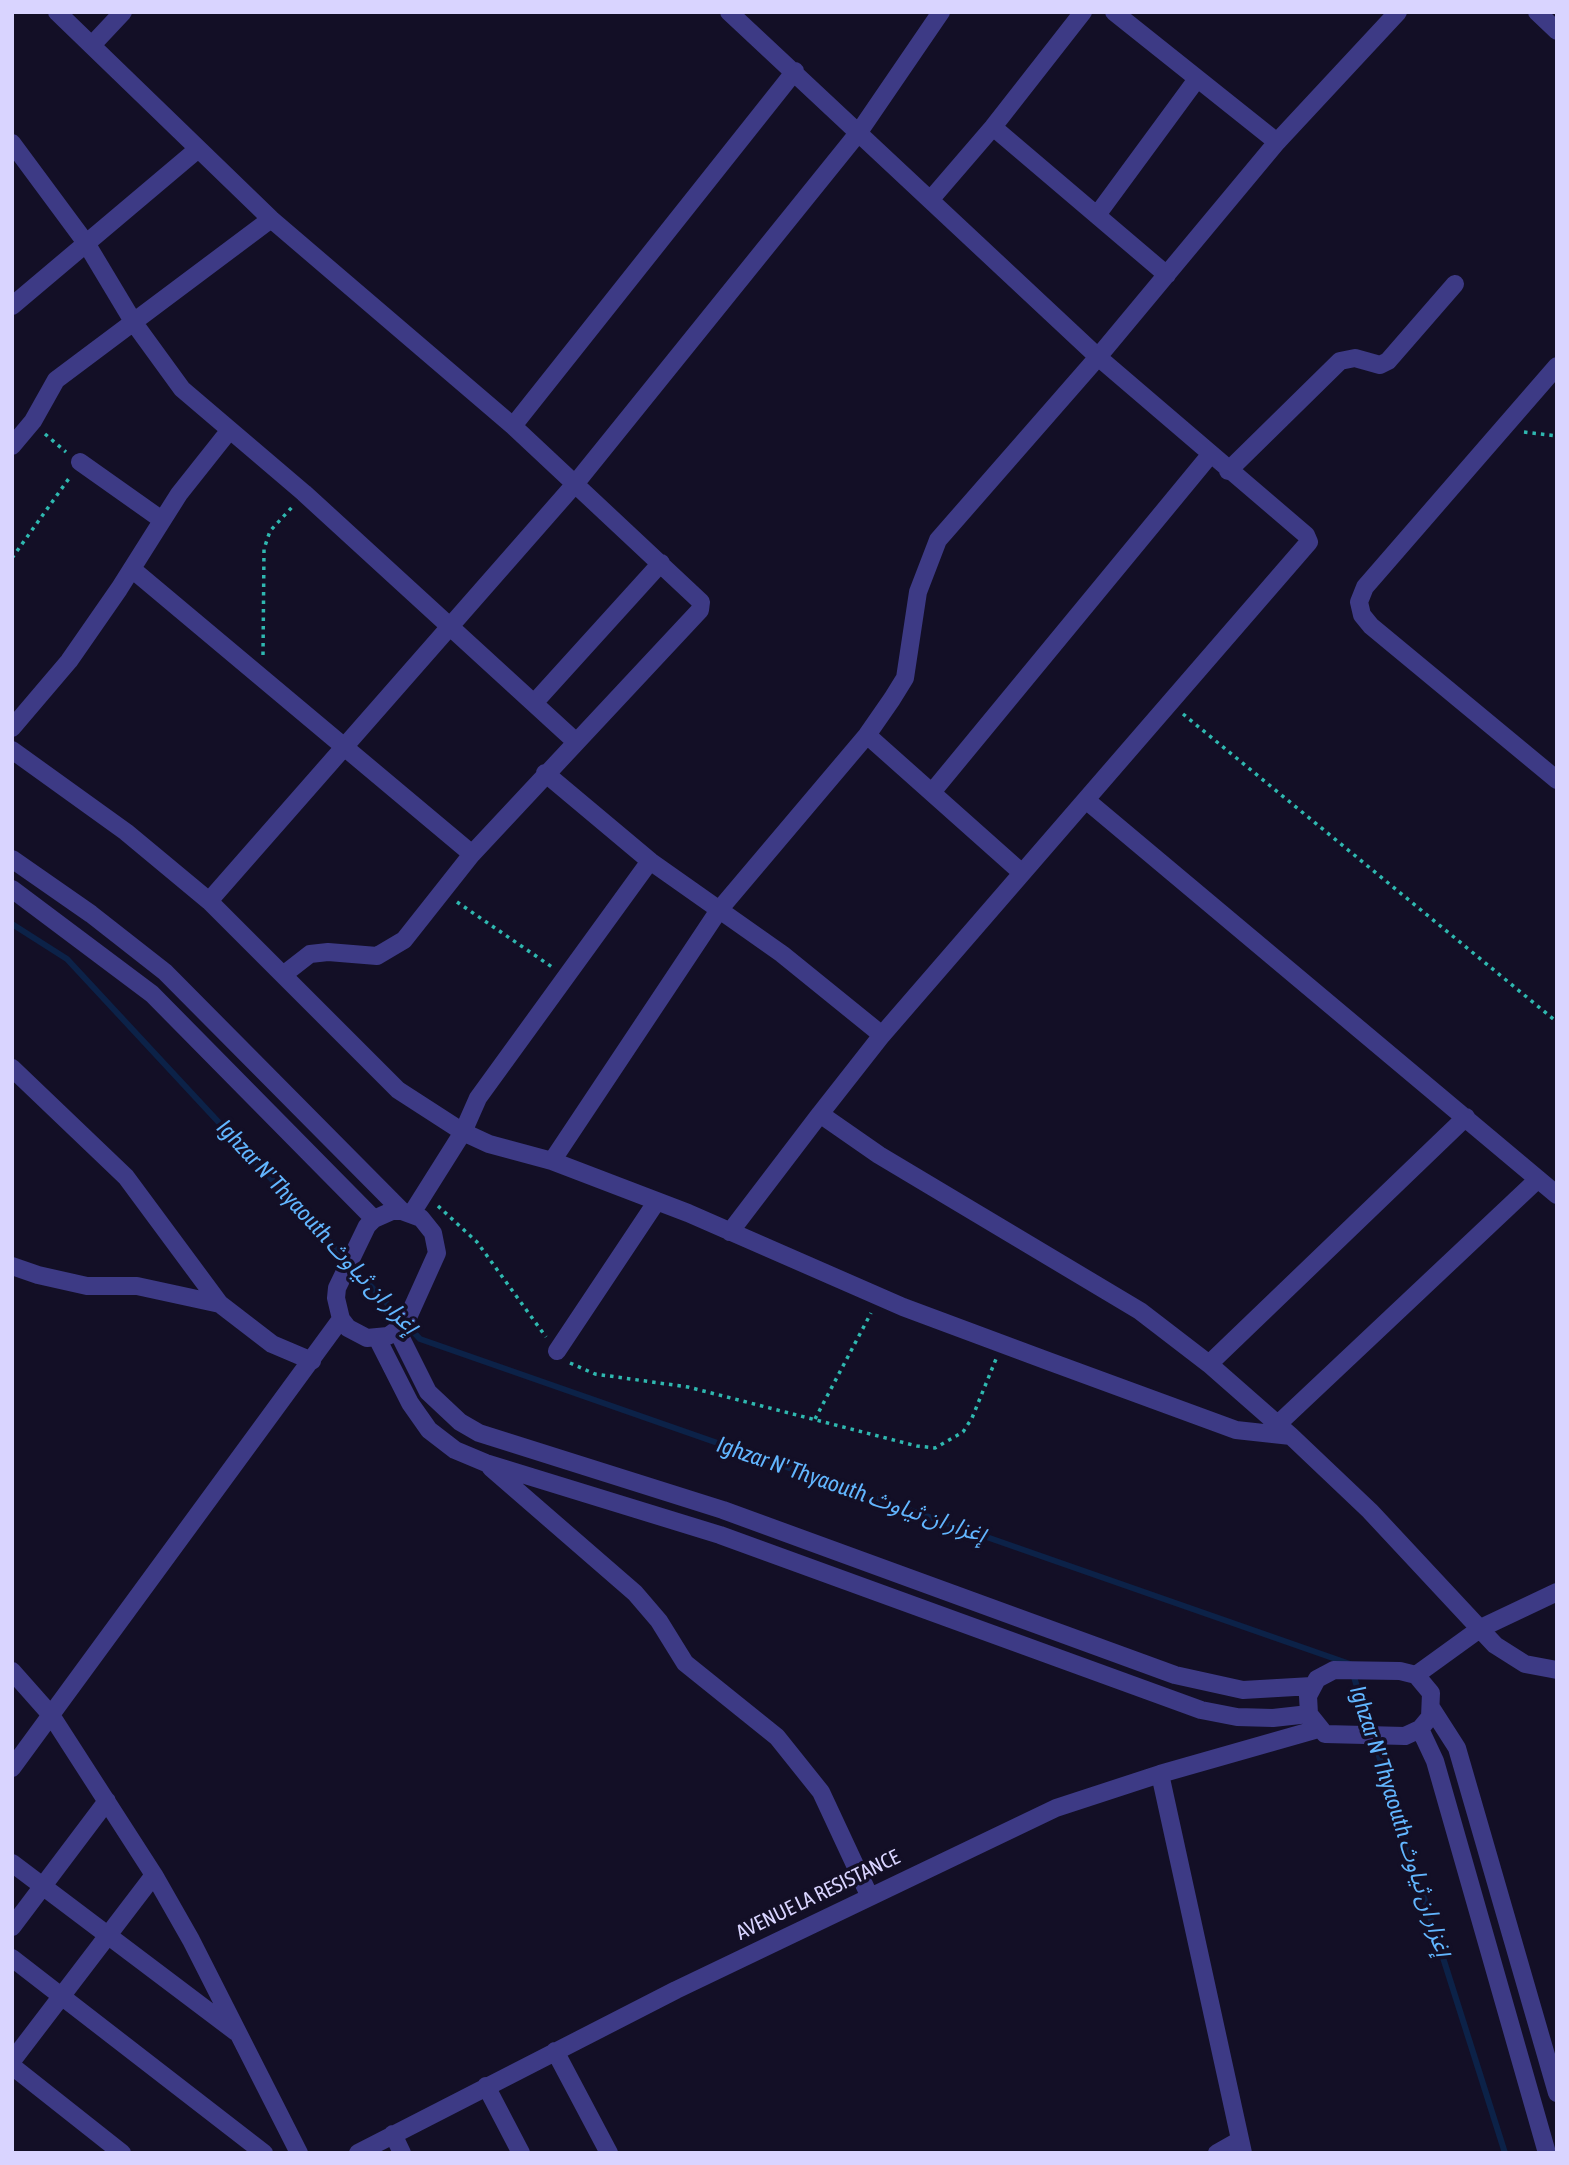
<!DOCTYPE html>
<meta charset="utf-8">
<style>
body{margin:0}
#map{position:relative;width:1569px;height:2165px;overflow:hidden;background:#130f26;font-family:"Asap Condensed",sans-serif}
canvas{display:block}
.frame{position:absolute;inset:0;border:14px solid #d9d4ff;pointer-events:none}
</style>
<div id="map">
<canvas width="1569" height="2165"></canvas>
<div class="frame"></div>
</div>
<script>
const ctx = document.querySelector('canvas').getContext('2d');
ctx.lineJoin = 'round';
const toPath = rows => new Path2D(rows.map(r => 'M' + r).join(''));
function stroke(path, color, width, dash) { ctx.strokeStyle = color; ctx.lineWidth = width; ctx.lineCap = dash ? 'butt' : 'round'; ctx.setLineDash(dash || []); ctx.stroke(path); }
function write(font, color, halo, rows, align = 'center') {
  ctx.font = font + ' "Asap Condensed","Noto Sans Arabic",sans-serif'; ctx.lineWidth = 7; ctx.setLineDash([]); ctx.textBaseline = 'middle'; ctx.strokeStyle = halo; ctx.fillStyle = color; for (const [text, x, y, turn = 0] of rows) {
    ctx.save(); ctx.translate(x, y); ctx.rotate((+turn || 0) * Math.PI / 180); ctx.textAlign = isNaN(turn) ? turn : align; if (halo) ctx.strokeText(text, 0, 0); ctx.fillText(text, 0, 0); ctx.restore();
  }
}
const stream = toPath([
 [12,924,67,959,420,1339,1350,1664],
 [1353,1674,1505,2153]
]);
const path = toPath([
 [1524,432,1557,436],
 [45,434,66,452],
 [12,558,70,477],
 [263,655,264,549,270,531,294,505],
 [1183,714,1557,1022],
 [457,902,552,967],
 [438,1206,477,1242,546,1337],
 [570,1363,595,1374,688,1387,917,1446,935,1448,963,1432,972,1418,996,1359],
 [815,1419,871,1313]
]);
const minor = toPath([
 [57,12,271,219,513,426,701,602,700,610,472,854,404,940,377,956,328,952,310,954,283,975],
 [729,12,1098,357,1306,535,1309,542,882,1035],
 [1114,12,1277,142],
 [1537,12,1557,31],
 [92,45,123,12],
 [993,127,1167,275],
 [12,143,86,243,134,323,182,389,304,493,575,741],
 [931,199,993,127,1083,12],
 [1097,215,1197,79],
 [12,306,198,149],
 [1557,366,1365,587,1359,602,1362,615,1371,626,1557,780],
 [513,426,795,71],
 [12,446,33,421,56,380,271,219],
 [80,462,162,520],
 [1228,471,1340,361,1355,358,1380,365,1388,361,1455,284],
 [132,569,472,854],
 [535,702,661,563],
 [12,728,69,661,119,589,179,494,229,431],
 [867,735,1022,873],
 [12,750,126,832,209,901,398,1090,463,1132,489,1144,552,1161],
 [545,773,650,861],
 [933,791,1210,455],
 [1086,800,1557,1195],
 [12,859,91,914,165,972,402,1211],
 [12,889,152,994,374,1219],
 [209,901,575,484,859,132,941,12],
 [12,1068,126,1177,220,1304,272,1344,312,1361],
 [392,1211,402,1211,421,1218,433,1233,437,1253,405,1324,388,1336,367,1338,348,1328,341,1319,336,1298,337,1288,367,1226,374,1219,392,1211],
 [412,1213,463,1132,478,1098,650,861,782,954,882,1035,820,1114,879,1155,1140,1311,1209,1364,1291,1436,1370,1511,1495,1645,1525,1664,1557,1670],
 [730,1232,820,1114],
 [12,1266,38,1275,87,1286,137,1286,220,1304],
 [398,1332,428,1392,460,1422,479,1433,723,1510,1175,1675,1243,1690,1312,1686],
 [377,1338,410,1403,429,1430,455,1450,486,1463,720,1535,1201,1710,1237,1717,1273,1718,1309,1714],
 [557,1351,657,1201],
 [1209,1364,1466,1117],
 [1278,1424,1536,1181],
 [1291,1436,1236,1430,1048,1361,903,1307,688,1213,552,1161,719,910,867,735,892,699,905,678,918,592,938,540,1098,357,1277,142,1398,12],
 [491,1468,635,1593,659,1621,685,1663,777,1737,821,1792,869,1895],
 [1334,1670,1400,1671,1416,1675,1431,1693,1430,1717,1420,1729,1405,1736,1325,1734,1309,1714,1308,1696,1317,1679,1334,1670],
 [12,1671,51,1715,154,1875,191,1940,299,2153],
 [1416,1675,1481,1628,1557,1592],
 [1432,1709,1457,1748,1557,2093],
 [1420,1729,1435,1761,1547,2153],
 [12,1768,341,1319],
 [1160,1774,1243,2153],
 [12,1863,236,2032],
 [12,1927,107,1801],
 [12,1958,264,2153],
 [555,2051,609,2153],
 [12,2061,154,1875],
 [12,2066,122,2153],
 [486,2086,521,2153],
 [393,2134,402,2153],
 [358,2153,676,1990,1056,1808,1160,1774,1318,1729],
 [1217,2153,1240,2140]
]);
const streetNames = [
 ["AVENUE LA RESISTANCE",818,1895,-26]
];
const waterNames = [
 ["Ighzar N' Thyaouth إغزار ان ثياوث",317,1227,47],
 ["Ighzar N' Thyaouth إغزار ان ثياوث",851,1490,19],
 ["Ighzar N' Thyaouth إغزار ان ثياوث",1400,1821,72]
];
stroke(stream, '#0c2248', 6);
stroke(path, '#2fb8b0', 3.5, [3.5, 5]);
stroke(minor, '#3d3a85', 18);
write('21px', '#d9d4ff', '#130f26', streetNames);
write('italic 23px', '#62b6ff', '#130f26', waterNames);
</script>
